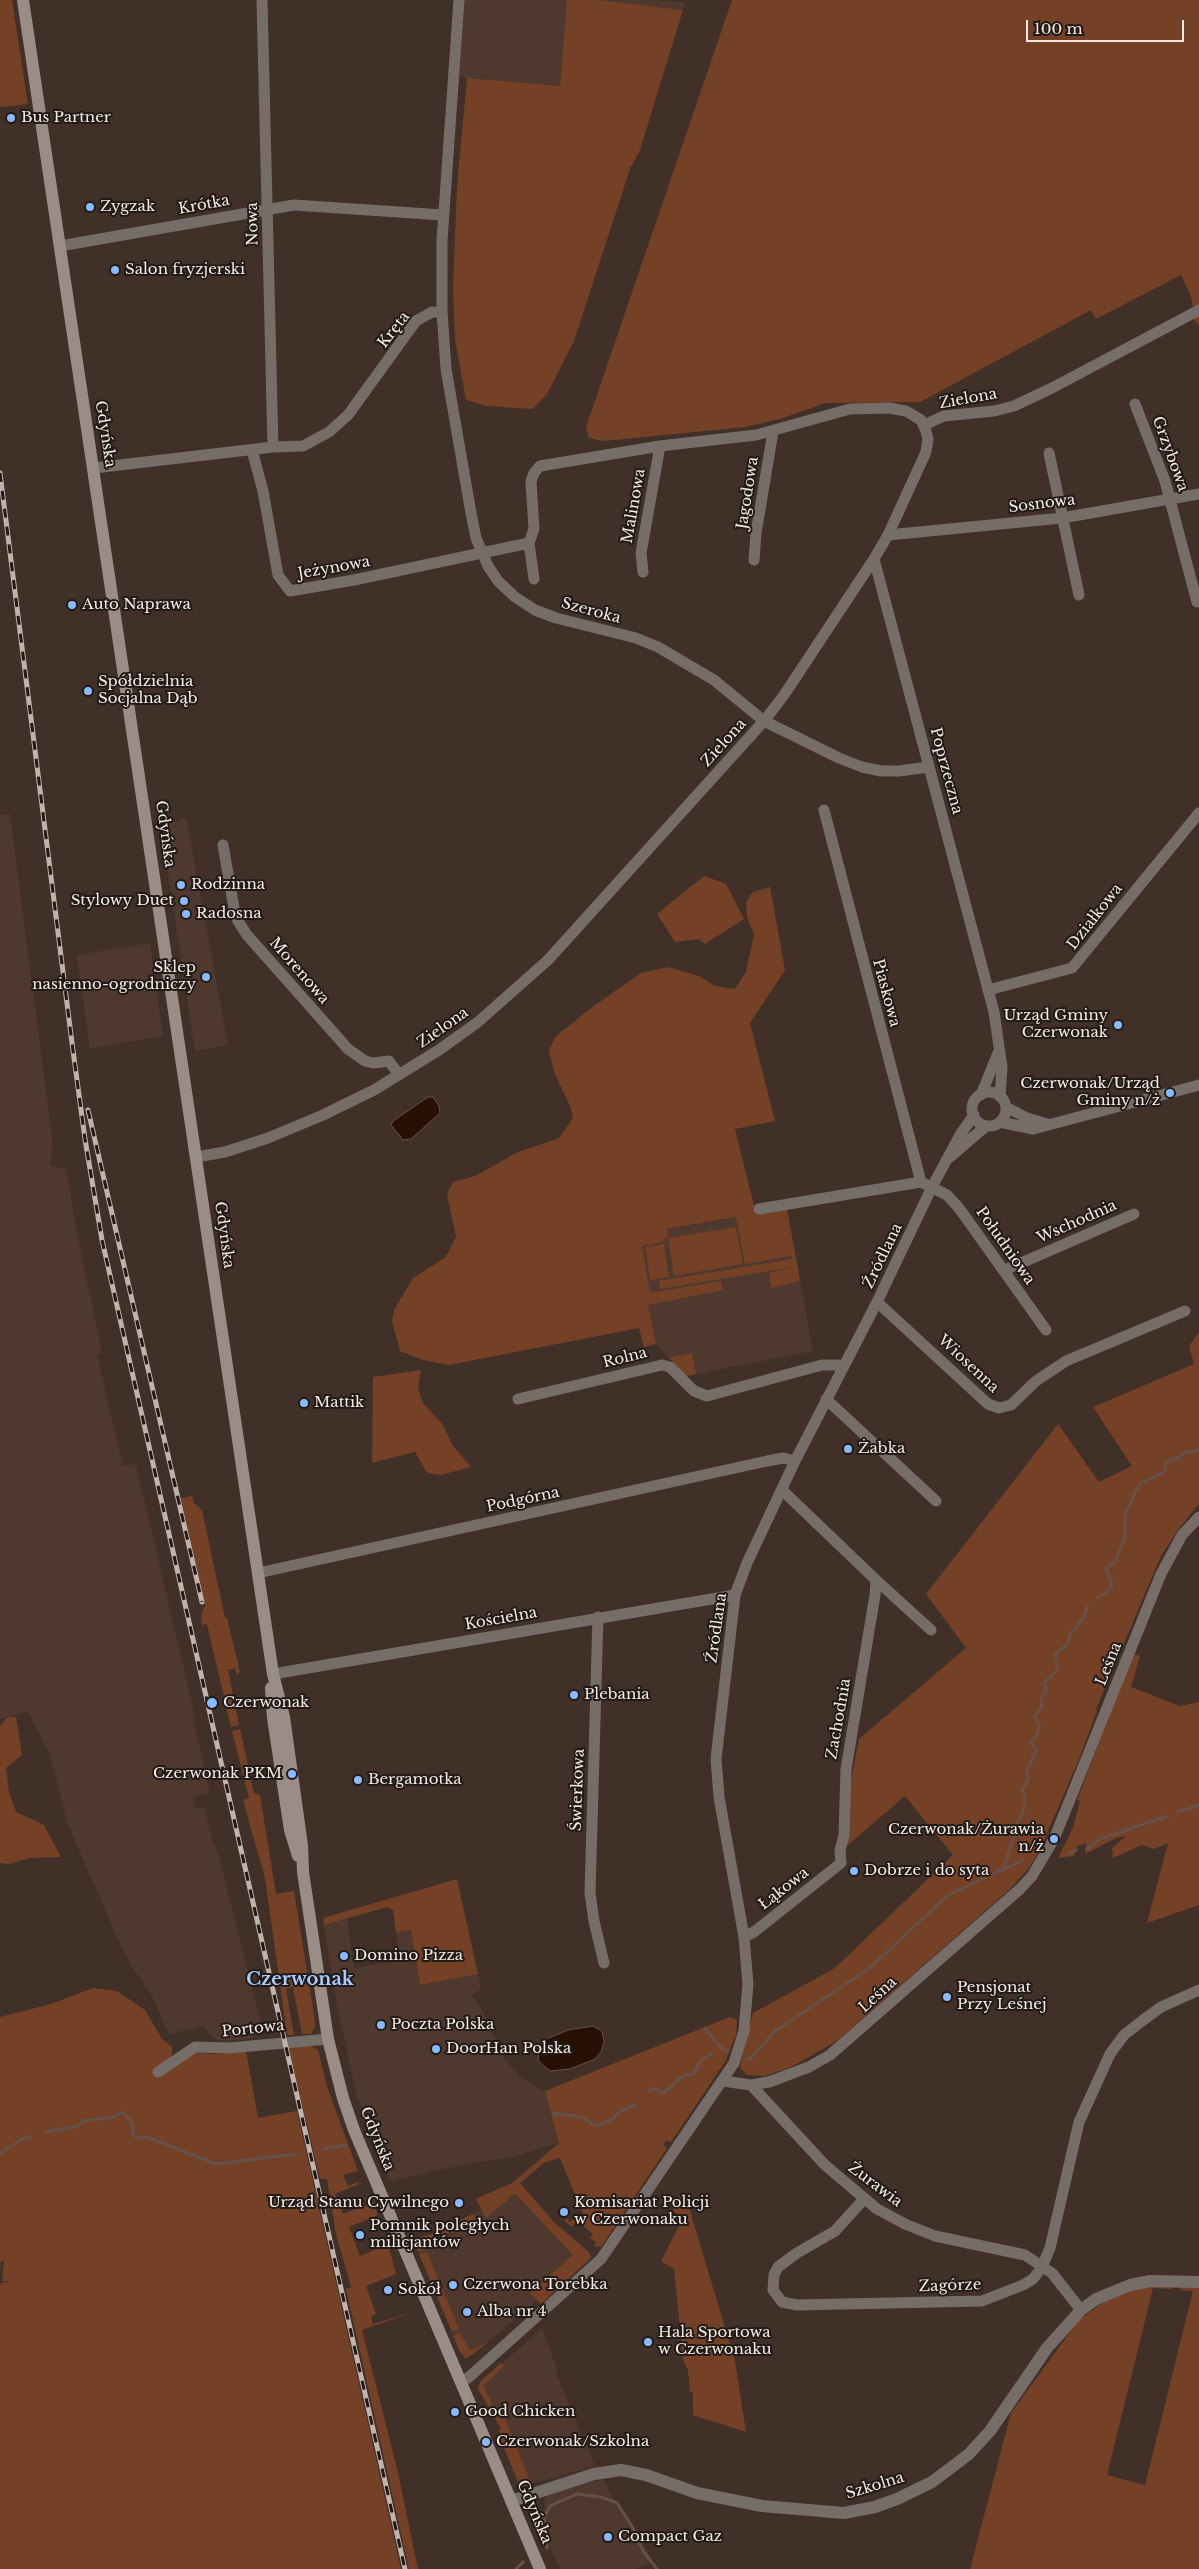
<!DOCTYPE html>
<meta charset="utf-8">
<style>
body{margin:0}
#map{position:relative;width:1199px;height:2569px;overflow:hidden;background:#413028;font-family:"Libre Baskerville",serif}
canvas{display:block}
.scale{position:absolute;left:1026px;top:20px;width:158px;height:22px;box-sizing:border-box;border:2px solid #f5eae5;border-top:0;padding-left:6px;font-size:15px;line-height:18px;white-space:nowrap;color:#f5eae5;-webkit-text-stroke:4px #211a16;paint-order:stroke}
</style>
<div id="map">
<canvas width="1199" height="2569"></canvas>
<div class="scale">100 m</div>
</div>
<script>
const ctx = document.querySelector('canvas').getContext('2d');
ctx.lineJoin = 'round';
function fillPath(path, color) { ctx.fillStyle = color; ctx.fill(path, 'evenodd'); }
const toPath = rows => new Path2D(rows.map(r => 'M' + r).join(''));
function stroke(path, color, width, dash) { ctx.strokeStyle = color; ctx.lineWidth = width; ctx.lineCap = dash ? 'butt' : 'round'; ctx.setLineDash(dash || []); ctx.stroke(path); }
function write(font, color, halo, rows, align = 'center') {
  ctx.font = font + ' "Libre Baskerville",serif'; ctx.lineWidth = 4; ctx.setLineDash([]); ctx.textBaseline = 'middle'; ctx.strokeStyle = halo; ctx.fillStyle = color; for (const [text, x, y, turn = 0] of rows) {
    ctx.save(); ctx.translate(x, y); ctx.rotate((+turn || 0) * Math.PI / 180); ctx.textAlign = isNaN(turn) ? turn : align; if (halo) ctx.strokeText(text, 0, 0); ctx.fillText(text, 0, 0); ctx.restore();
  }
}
const built = toPath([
 [464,0,567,0,560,86,457,77],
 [597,0,646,0,685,2,683,10],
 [10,814,53,1145,50,1166,66,1169,77,1232,102,1353,97,1355,123,1466,136,1464,195,1717,193,1718,210,1793,193,1797,196,1809,204,1807,213,1843,217,1850,260,2019,256,2036,248,2039,220,2041,212,2037,203,2026,169,2034,151,1994,134,1970,121,1946,68,1825,50,1754,28,1712,0,1719,0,815],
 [186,817,228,1045,195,1051,161,826],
 [150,943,163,1036,90,1049,77,955],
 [787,1209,813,1351,686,1376,656,1344,633,1235],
 [347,1918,354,1968,400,1961,396,1932,411,1930,420,1985,478,1974,481,1989,471,1996,481,2007,504,2059,521,2078,545,2091,559,2143,511,2157,453,2167,390,2181,356,2093,336,2000,324,1925],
 [512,2183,585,2263,557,2283,473,2355,460,2352,413,2239,430,2235,481,2210,476,2199],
 [542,2328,556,2366,558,2378,595,2466,520,2487,503,2445,499,2430,501,2429,478,2385],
 [603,2479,613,2499,638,2533,653,2562,635,2569,560,2569,542,2532,546,2494]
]);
const green = toPath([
 [0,0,12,0,28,104,0,107],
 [567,0,597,0,683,10,640,150,630,169,574,341,547,394,533,409,486,406,466,400,455,339,453,288,457,186,467,78,560,86],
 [732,0,1199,0,1199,325,1195,321,1191,296,1181,275,1096,319,1091,310,920,402,825,403,780,419,745,427,604,441,589,438,586,427],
 [704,876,726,884,744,919,705,944,699,939,675,942,657,914],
 [770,887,785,970,750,1023,775,1121,735,1129,756,1214,787,1209,800,1281,771,1288,769,1273,793,1267,660,1289,659,1281,792,1259,791,1256,745,1264,736,1217,667,1229,668,1238,736,1227,743,1264,674,1276,668,1238,663,1239,663,1242,642,1246,650,1293,721,1281,723,1290,648,1305,656,1344,644,1347,639,1328,449,1365,423,1360,400,1351,392,1321,394,1310,413,1278,446,1257,456,1237,447,1194,453,1182,475,1176,516,1153,559,1138,573,1118,570,1106,554,1072,549,1051,555,1037,591,1008,641,973,668,967,699,976,715,986,735,989,746,972,754,934,747,917,746,902,753,892],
 [664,1244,669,1277,650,1280,645,1247],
 [1199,1332,1199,1504,1180,1527,1161,1556,1096,1709,1097,1711,1077,1764,1039,1852,1029,1868,1010,1889,837,2041,791,2067,765,2076,747,2075,740,2067,753,2013,835,1968,953,1855,905,1796,842,1850,850,1786,859,1739,966,1648,926,1594,1058,1424,1099,1482,1132,1466,1093,1407,1194,1364,1189,1346],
 [692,1353,696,1374,686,1376,669,1358],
 [421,1370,418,1388,423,1403,443,1425,453,1446,471,1467,441,1475,427,1473,415,1452,372,1463,373,1377],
 [192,1496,194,1503,202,1510,225,1618,227,1618,240,1672,237,1675,235,1668,228,1670,239,1725,231,1727,207,1624,202,1625,201,1616,205,1605,181,1498],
 [1133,1654,1140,1656,1131,1687,1180,1706,1199,1702,1199,1905,1147,1923,1168,1843,1154,1849,1142,1845,1113,1858,1112,1848,1126,1836,1116,1838,1085,1854,1086,1843,1077,1846,1074,1856,1058,1858,1073,1828,1080,1801,1077,1800],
 [8,1717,16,1717,22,1755,6,1768,9,1792,16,1812,44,1825,61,1857,29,1858,10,1864,0,1863,0,1726],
 [240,1729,254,1793,260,1795,276,1894,294,1891,314,2014,315,2027,311,2034,302,2034,293,1987,286,1989,294,2035,287,2035,265,1878,243,1800,249,1798,232,1731],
 [457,1879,478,1974,420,1985,411,1930,396,1932,393,1910,387,1907,324,1925,323,1918],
 [93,1988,117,1991,145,2010,162,2039,172,2047,172,2055,164,2063,197,2053,214,2054,246,2051,258,2118,297,2111,401,2569,0,2569,0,2286,1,2283,11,2282,2,2281,4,2261,1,2261,0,2272,0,2017,51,2004],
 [730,2017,737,2020,736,2035,725,2062,671,2142,667,2140,663,2145,667,2148,601,2247,594,2246,596,2242,590,2238,593,2234,577,2221,572,2227,564,2221,567,2218,569,2222,584,2216,560,2158,545,2162,520,2183,554,2222,589,2252,591,2258,541,2304,530,2293,573,2255,515,2193,486,2218,476,2199,512,2183,559,2143,545,2091],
 [288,2045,311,2046,318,2050,327,2087,358,2171,343,2175,348,2186,358,2182,359,2184,335,2194,343,2214,367,2205,365,2199,370,2196,378,2215,349,2227,360,2256,388,2244,396,2274,366,2286,376,2314,371,2316,373,2324,416,2311,362,2330,397,2468,418,2569,409,2569,346,2289,351,2287,336,2234,327,2179,320,2179],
 [685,2194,735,2361,746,2432,693,2415,693,2392,690,2392,688,2370,683,2360,674,2269,661,2261,683,2218,673,2211,679,2196],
 [473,2214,477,2222,424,2242,426,2249,418,2252,413,2239,429,2235],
 [427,2252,459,2329,452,2332,419,2254],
 [1149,2285,1172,2286,1172,2289,1153,2288,1107,2475,1145,2485,1193,2291,1180,2290,1180,2285,1199,2287,1199,2569,970,2569,1011,2413,1078,2321,1107,2299,1126,2291],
 [460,2333,470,2350,487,2343,466,2359,460,2352,453,2336],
 [501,2363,504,2366,483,2386,500,2419,505,2418,531,2484,520,2487,503,2445,499,2430,501,2429,478,2389,480,2382]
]);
const water = toPath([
 [428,1097,433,1097,439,1106,440,1113,411,1139,403,1140,391,1125,393,1121,428,1097],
 [593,2026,602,2031,604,2041,601,2052,595,2059,570,2069,550,2071,538,2061,539,2050,544,2040,568,2030,593,2026]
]);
const stream = toPath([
 [1098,1597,1106,1594,1112,1585,1106,1568,1115,1562,1125,1536,1125,1516,1135,1492,1141,1483,1165,1472,1166,1461,1178,1458,1186,1452,1195,1452,1199,1449],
 [1178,1812,1199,1805],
 [1087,1849,1100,1839,1168,1816],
 [1069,1854,1076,1850],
 [1003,1870,1014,1836,1013,1833,1024,1809,1025,1797,1022,1790,1028,1780,1027,1770,1036,1751,1030,1741,1036,1737,1040,1726,1034,1717,1042,1706,1041,1699,1046,1690,1044,1683,1058,1669,1055,1654,1068,1644,1070,1634,1083,1619,1088,1606],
 [705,2028,720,2047,728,2051],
 [746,2059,750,2059,775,2031,871,1967,948,1895,1021,1861],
 [650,2091,654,2088,661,2093,664,2092,683,2076,694,2074,700,2061,712,2053],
 [553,2113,583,2117,594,2125,599,2125,611,2121,620,2111,636,2105],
 [46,2132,78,2126,83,2121,113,2117,123,2112,132,2123,133,2134,137,2138,147,2137,216,2164,296,2154],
 [323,2149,346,2145],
 [0,2154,22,2139,32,2136],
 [547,2548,544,2517,550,2506,577,2494,601,2497,617,2503,632,2526,643,2551,657,2569],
 [516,2569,523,2562]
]);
const minor = toPath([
 [262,0,273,447],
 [459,0,442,240,442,312,446,369,471,513,476,538,488,566,498,581,515,597,535,610,556,618,636,638,658,647,714,680,764,721,839,758,862,767,881,771,899,771,929,767],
 [60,246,294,205,443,215],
 [1135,404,1165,481,1197,602],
 [924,425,944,416,994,411,1014,406,1052,388,1199,310],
 [252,450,263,491,278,575,290,591,354,580,529,543],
 [1049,453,1079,595],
 [94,468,273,447,303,446,329,432,348,415,416,321,432,312,442,312],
 [888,535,1062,518,1199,494],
 [874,559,994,1012,1002,1067,1000,1097],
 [754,560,756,533,773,432],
 [643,572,641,553,660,446],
 [824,810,921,1182,947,1195,959,1208,1046,1330],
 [223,845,234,908,238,921,247,935,348,1049,365,1061,373,1063,389,1061,399,1075],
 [988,990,1072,968,1199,813],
 '972 1109a17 17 0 1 1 34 0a17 17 0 1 1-34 0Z',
 [981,1095,998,1053],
 [1006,1107,1027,1118,1047,1124],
 [1000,1122,1033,1129,1199,1085],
 [196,1157,225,1152,268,1138,323,1115,374,1090,439,1050,478,1022,548,960,764,721,784,695,874,559,888,535,926,452,928,439,926,431,921,420,906,411,889,408,850,409,756,435,660,446,540,466,534,473,531,481,534,529,529,543,534,579],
 [950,1157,986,1126],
 [759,1209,921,1182],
 [1005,1270,1134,1214],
 [877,1302,988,1404,999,1408,1011,1405,1036,1381,1066,1361,1185,1311],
 [518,1399,662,1365,670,1367,694,1391,707,1396,822,1365,844,1365],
 [826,1399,936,1501],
 [258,1573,767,1461,783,1458,795,1461],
 [876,1580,931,1630],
 [598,1617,590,1893,594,1921,604,1963],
 [273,1674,735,1595],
 [744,1937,754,1932,841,1863,840,1850,844,1836,846,1769,875,1595,876,1580,782,1490],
 [158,2072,195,2047,229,2048,328,2039],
 [723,2081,751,2085,769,2082,809,2067,830,2055,1020,1889,1032,1876,1054,1839,1161,1574,1182,1535,1199,1517],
 [751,2085,825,2165,877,2209,905,2224,935,2236,1025,2255,1052,2273,1081,2310],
 [864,2199,835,2231,797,2253,778,2267,774,2275,773,2290,782,2302,797,2305,982,2301,1023,2285,1033,2279,1042,2267,1050,2248,1079,2122,1110,2054,1124,2035,1142,2021,1161,2007,1199,1990],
 [460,2381,468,2378,601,2259,734,2063,744,2031,748,1984,744,1937,719,1797,716,1759,735,1595,747,1563,795,1461,877,1302,932,1187,960,1135,974,1115]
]);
const tertiary = toPath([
 [511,2501,594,2474,621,2470,646,2475,697,2493,762,2506,844,2513,875,2507,897,2499,932,2482,969,2454,990,2431,1047,2348,1081,2310,1096,2299,1130,2285,1150,2281,1199,2282]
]);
const secondary = toPath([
 [23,0,273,1674,284,1717,302,1845,303,1872,328,2039,343,2098,354,2130,540,2569],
 [271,1688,273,1718,290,1830,298,1856]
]);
const rail = toPath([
 [0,473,72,1043,85,1139,102,1240,405,2569],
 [88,1110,202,1602]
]);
const markers = [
 [11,118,5,"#89bafc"],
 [90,207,5,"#89bafc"],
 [115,270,5,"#89bafc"],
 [72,605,5,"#89bafc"],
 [88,691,5,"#89bafc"],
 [181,885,5,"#89bafc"],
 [184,901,5,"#89bafc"],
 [186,914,5,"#89bafc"],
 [206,977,5,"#89bafc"],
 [1118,1025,5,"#89bafc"],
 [1170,1093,5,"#89bafc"],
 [304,1403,5,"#89bafc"],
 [848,1449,5,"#89bafc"],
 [574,1695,5,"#89bafc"],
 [212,1703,6,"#89bafc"],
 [292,1774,5,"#89bafc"],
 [358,1780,5,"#89bafc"],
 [1054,1839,5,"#89bafc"],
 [854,1871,5,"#89bafc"],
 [344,1956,5,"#89bafc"],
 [947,1997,5,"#89bafc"],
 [381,2025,5,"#89bafc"],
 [436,2049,5,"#89bafc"],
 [459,2203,5,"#89bafc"],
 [564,2212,5,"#89bafc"],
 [360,2235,5,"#89bafc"],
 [453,2285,5,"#89bafc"],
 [388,2290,5,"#89bafc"],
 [467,2312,5,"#89bafc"],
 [648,2342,5,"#89bafc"],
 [455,2412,5,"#89bafc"],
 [486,2442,5,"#89bafc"],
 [608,2537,5,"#89bafc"]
];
const poiNames = [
 ["Bus Partner",21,118],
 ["Zygzak",100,207],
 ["Salon fryzjerski",125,270],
 ["Auto Naprawa",82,605],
 ["Spółdzielnia",98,682],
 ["Socjalna Dąb",98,699],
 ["Rodzinna",191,885],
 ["Stylowy Duet",174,901,"right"],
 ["Radosna",196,914],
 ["Sklep",196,968,"right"],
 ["nasienno-ogrodniczy",196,985,"right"],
 ["Urząd Gminy",1108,1016,"right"],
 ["Czerwonak",1108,1033,"right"],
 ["Czerwonak/Urząd",1160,1084,"right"],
 ["Gminy n/ż",1160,1101,"right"],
 ["Mattik",314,1403],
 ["Żabka",858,1449],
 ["Plebania",584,1695],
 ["Czerwonak",223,1703],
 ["Czerwonak PKM",282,1774,"right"],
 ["Bergamotka",368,1780],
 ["Czerwonak/Żurawia",1044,1830,"right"],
 ["n/ż",1044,1847,"right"],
 ["Dobrze i do syta",864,1871],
 ["Domino Pizza",354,1956],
 ["Pensjonat",957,1988],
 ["Przy Leśnej",957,2005],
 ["Poczta Polska",391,2025],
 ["DoorHan Polska",446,2049],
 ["Urząd Stanu Cywilnego",449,2203,"right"],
 ["Komisariat Policji",574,2203],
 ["w Czerwonaku",574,2220],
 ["Pomnik poległych",370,2226],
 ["milicjantów",370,2243],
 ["Czerwona Torebka",463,2285],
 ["Sokół",398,2290],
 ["Alba nr 4",477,2312],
 ["Hala Sportowa",658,2333],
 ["w Czerwonaku",658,2350],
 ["Good Chicken",465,2412],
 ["Czerwonak/Szkolna",496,2442],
 ["Compact Gaz",618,2537]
];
const streetNames = [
 ["Krótka",204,205,-10],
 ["Nowa",253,224,-91],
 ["Kręta",394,330,-52],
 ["Zielona",968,399,-10],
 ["Gdyńska",105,434,81],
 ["Grzybowa",1170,454,70],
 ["Jagodowa",748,493,-81],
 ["Sosnowa",1042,504,-7],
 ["Malinowa",634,506,-80],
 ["Jeżynowa",334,568,-10],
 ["Szeroka",591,611,15],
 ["Zielona",724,743,-48],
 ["Poprzeczna",946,771,75],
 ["Gdyńska",165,834,82],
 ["Działkowa",1095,917,-52],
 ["Morenowa",299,971,49],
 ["Piaskowa",886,993,75],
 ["Zielona",443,1028,-35],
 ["Wschodnia",1077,1222,-24],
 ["Gdyńska",224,1235,82],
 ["Południowa",1005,1246,55],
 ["Źródlana",883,1256,-64],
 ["Rolna",625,1358,-14],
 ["Wiosenna",968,1364,43],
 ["Podgórna",523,1500,-12],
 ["Kościelna",501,1619,-10],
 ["Źródlana",717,1628,-82],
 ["Leśna",1109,1664,-68],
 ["Zachodnia",839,1719,-80],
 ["Świerkowa",578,1790,-88],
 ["Łąkowa",784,1889,-38],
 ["Leśna",878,1995,-42],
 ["Portowa",253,2029,-6],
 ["Gdyńska",377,2139,68],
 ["Żurawia",875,2185,37],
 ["Zagórze",950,2286,-2],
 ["Szkolna",875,2486,-17],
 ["Gdyńska",534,2512,67]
];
const quarterNames = [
 ["Czerwonak",300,1980]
];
fillPath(built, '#4f392e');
fillPath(green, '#744127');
fillPath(water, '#291004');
stroke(water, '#665148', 1);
stroke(stream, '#665148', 3);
stroke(minor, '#766d69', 11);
stroke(tertiary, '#766d69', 12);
stroke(secondary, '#9a8c86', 12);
stroke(rail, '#c0b3ad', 5);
stroke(rail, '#211a16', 3, [9]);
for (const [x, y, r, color] of markers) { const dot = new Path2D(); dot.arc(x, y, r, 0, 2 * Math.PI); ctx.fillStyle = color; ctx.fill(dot); stroke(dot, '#211a16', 2); }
write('15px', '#f5eae5', '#211a16', poiNames, 'left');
write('15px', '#f5eae5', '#211a16', streetNames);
write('bold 18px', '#a7cbfc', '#211a16', quarterNames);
</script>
